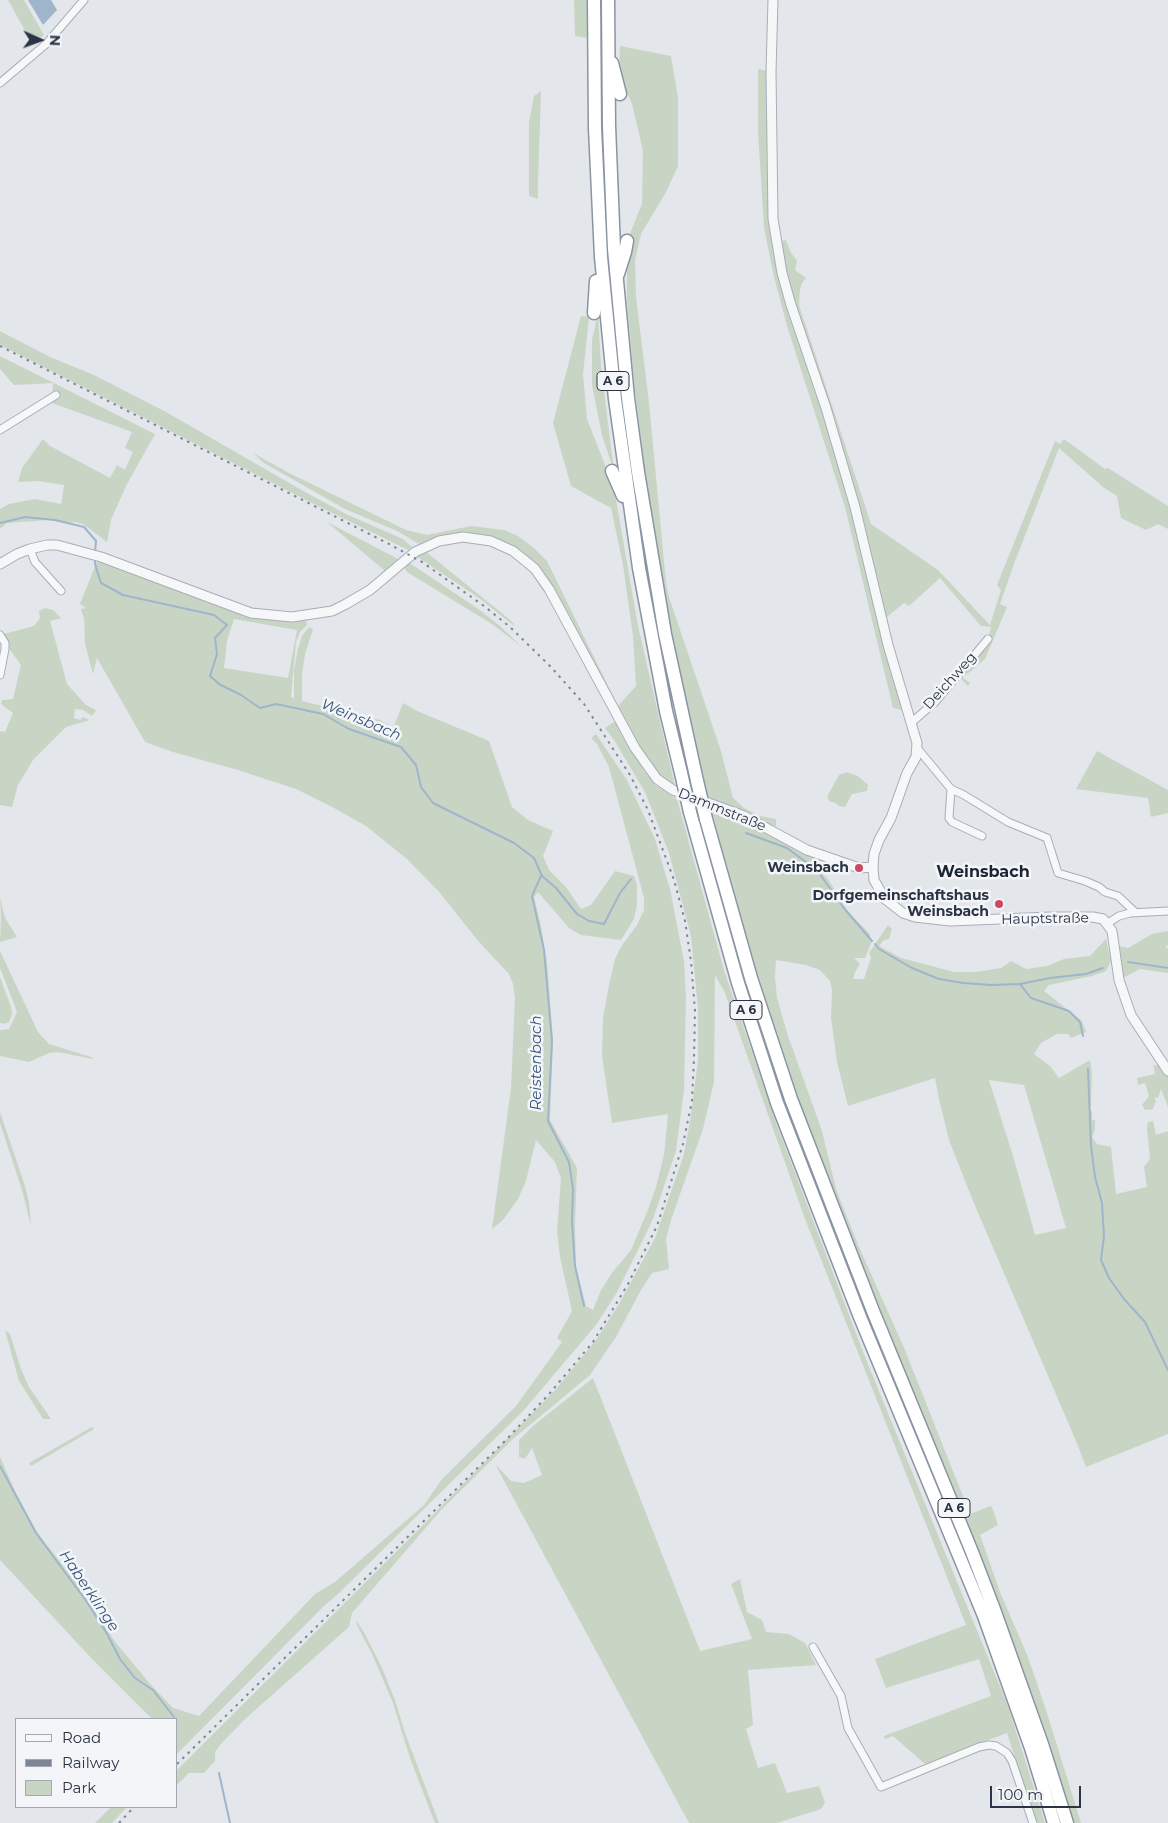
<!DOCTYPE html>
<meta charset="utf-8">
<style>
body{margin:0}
#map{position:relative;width:1168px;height:1823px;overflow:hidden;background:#e3e6eb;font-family:Montserrat,sans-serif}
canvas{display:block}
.legend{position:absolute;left:15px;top:1718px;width:162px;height:90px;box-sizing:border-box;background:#f3f5f8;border:1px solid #a3a8b0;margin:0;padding:6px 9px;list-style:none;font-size:15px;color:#2a3444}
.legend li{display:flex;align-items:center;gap:10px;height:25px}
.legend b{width:25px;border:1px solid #a3a8b0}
.north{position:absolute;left:15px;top:15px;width:50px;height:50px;-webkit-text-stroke:4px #f3f5f8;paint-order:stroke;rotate:92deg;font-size:14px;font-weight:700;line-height:20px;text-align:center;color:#2a3444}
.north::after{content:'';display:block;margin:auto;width:18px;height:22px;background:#2a3444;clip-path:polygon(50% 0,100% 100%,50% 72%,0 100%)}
.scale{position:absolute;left:990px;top:1786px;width:91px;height:22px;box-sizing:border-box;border:2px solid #2a3444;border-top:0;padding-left:6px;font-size:15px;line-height:18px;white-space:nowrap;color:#2a3444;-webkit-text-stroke:4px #f3f5f8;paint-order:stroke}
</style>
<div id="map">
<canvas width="1168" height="1823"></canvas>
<ul class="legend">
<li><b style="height:6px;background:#f6f7f9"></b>Road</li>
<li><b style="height:6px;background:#7c8695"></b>Railway</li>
<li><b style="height:14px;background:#c9d5c4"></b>Park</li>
</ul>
<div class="north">N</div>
<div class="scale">100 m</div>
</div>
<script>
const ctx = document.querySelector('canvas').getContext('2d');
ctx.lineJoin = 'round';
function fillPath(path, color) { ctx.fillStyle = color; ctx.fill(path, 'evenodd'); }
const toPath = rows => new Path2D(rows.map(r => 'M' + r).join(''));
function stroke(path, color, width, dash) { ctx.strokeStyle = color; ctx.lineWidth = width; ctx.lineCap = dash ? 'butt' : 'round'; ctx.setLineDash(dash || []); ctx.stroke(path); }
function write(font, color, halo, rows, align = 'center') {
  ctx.font = font + ' Montserrat,sans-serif'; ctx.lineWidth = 5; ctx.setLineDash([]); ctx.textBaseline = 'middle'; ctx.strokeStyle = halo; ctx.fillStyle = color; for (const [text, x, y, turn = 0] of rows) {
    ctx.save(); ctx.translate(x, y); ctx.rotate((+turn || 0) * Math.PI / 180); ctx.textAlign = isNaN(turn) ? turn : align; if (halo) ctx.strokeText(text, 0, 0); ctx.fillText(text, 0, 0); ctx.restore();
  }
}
const green = toPath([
 [8,0,24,0,44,35,33,45],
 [574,0,588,0,587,38,575,36],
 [620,46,671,56,678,98,678,166,666,192,641,234,635,260,636,297,649,403,666,583,669,597,721,751,733,798,744,808,760,816,776,819,776,826,768,825,708,798,700,774,674,656,645,479,641,437,634,383,627,300,627,241,642,204,643,151,632,104,619,73],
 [758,69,771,72,777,242,786,240,790,251,797,261,795,270,806,278,802,283,800,290,799,305,871,524,938,570,990,625,1001,590,997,585,1055,441,1060,444,1064,439,1105,469,1108,468,1168,506,1168,529,1158,524,1146,530,1121,518,1117,496,1103,487,1059,448,1014,564,1000,604,1007,607,985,659,970,672,962,677,970,683,968,686,957,675,988,639,991,627,981,626,940,578,909,606,904,603,882,621,907,711,893,708,845,507,787,326,774,277,764,228,758,132],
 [541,91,538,183,538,199,529,196,529,123,534,96],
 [598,313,601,367,614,471,602,435,592,385,592,340],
 [581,316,589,317,583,374,587,419,614,488,638,626,675,786,656,774,641,752,618,707,616,707,569,619,514,547,446,535,421,545,397,531,345,509,264,463,253,453,289,473,406,530,427,535,471,526,504,530,518,536,535,549,547,561,618,706,636,686,633,636,623,565,611,508,571,486,553,423],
 [0,331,50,357,94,375,166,412,305,492,348,515,403,539,412,547,408,550,322,508,4,347,0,344],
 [0,356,155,434,126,486,111,520,107,542,83,524,76,522,66,523,48,520,7,523,0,529,0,509,9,504,35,499,61,504,64,485,38,481,18,482,22,468,43,439,50,446,110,478,117,465,125,470,133,452,125,448,132,432,52,403,53,383,14,385,0,369],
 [327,522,400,560,378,580,342,604,323,610,321,610,346,599,377,579,384,570],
 [425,551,509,619,514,624,513,625,479,598,416,556],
 [98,559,230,610,246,614,306,619,307,625,300,632,296,642,291,697,294,698,294,670,298,649,302,636,309,627,313,629,305,654,302,674,302,701,380,720,393,728,403,703,415,710,489,741,512,807,528,820,553,831,543,856,549,870,566,887,581,909,591,905,615,871,634,876,637,885,637,905,634,919,621,940,581,935,569,928,538,892,534,897,541,926,547,962,553,1040,550,1120,577,1168,575,1225,576,1267,586,1306,593,1310,601,1290,612,1273,631,1250,647,1212,656,1187,664,1155,668,1114,612,1123,602,1056,603,1018,609,985,615,959,621,947,637,925,644,910,644,898,609,767,597,744,591,738,596,734,627,780,655,839,670,889,684,961,686,997,684,1090,676,1151,653,1219,641,1244,616,1294,596,1325,524,1410,338,1594,324,1606,176,1755,176,1719,152,1719,93,1660,0,1560,0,1457,15,1491,37,1532,75,1581,116,1643,151,1685,173,1708,199,1716,315,1594,335,1582,424,1505,442,1479,516,1406,562,1342,557,1338,572,1311,560,1257,557,1231,561,1178,555,1162,536,1140,526,1181,518,1199,503,1220,492,1229,511,1088,515,998,513,984,509,974,479,942,440,893,407,859,366,826,334,808,296,789,238,770,173,752,145,742,97,658,93,674,85,644,84,619,81,609,86,608,80,604],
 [234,619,297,630,288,678,224,668,227,641],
 [408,562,477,608,500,626,522,647,492,624,407,572,403,566],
 [45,608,53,610,61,618,50,621,67,684,86,705,96,710,92,716,83,710,75,709,74,718,81,720,82,717,90,720,66,727,33,760,18,785,12,807,0,805,0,731,5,732,13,713,1,704,2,700,13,699,21,665,8,647,4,634,34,626,40,618,39,611],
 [617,720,643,770,655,785,677,799,724,970,778,1128,865,1357,1008,1706,1045,1823,1036,1823,1007,1733,925,1764,893,1736,885,1739,884,1736,991,1696,979,1659,886,1688,875,1659,966,1625,805,1219,725,993,715,975,714,1082,703,1129,671,1220,666,1239,669,1269,652,1273,641,1290,616,1337,590,1375,513,1439,442,1509,352,1613,349,1627,245,1719,220,1745,215,1752,215,1761,204,1773,189,1773,176,1786,176,1771,421,1527,556,1389,596,1340,619,1304,655,1238,684,1154,691,1115,698,1060,698,1009,691,936,669,853,645,792,614,740,605,728],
 [1097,751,1168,790,1168,813,1151,817,1148,798,1076,789],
 [847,772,858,776,868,785,867,791,852,794,845,807,839,806,834,802,830,802,827,797,839,775],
 [712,812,747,827,752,824,815,855,812,864,828,879,848,912,870,934,870,941,872,941,865,958,854,958,860,964,855,972,853,979,864,979,871,958,869,953,888,925,892,929,889,939,884,940,879,946,901,958,954,972,976,972,1001,968,1011,961,1026,969,1047,966,1064,959,1090,956,1106,939,1111,961,1106,971,1092,976,1049,985,1044,991,1082,1021,1086,1032,1071,1038,1068,1034,1057,1034,1041,1043,1034,1054,1050,1066,1059,1078,1090,1060,1092,1074,1091,1105,1088,1113,1092,1110,1092,1120,1095,1120,1095,1130,1092,1137,1097,1144,1111,1147,1116,1194,1147,1187,1144,1167,1150,1159,1147,1128,1148,1122,1153,1121,1156,1135,1168,1131,1168,1434,1086,1467,1076,1441,973,1201,949,1140,939,1099,935,1078,848,1106,837,1062,831,1018,832,990,830,981,820,970,806,965,776,960,775,977,777,998,788,1036,822,1131,836,1189,859,1247,905,1350,970,1514,991,1506,993,1510,998,1525,980,1535,1000,1592,1028,1657,1047,1713,1081,1823,1074,1823,1048,1738,995,1594,811,1137,779,1044,748,945],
 [989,1080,1024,1085,1066,1228,1035,1235,1014,1159],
 [0,897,5,918,17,937,0,942,1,917],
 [1168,931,1168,945,1165,947,1168,948,1168,973,1140,969,1119,980,1114,945,1128,948,1152,934],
 [0,951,38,1032,49,1044,91,1057,93,1059,58,1052,49,1053,29,1062,0,1056,0,1030,9,1029,17,1012,0,968],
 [0,977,11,1007,12,1015,9,1022,4,1024,0,1023],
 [1163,1064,1168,1071,1168,1107,1161,1089,1158,1098,1154,1097,1156,1101,1153,1109,1145,1110,1142,1105,1149,1096,1145,1083,1138,1085,1137,1078,1155,1074,1154,1067,1152,1066],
 [0,1112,25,1186,29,1202,31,1226,22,1190,0,1123],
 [5,1330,10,1334,21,1369,29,1387,51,1419,43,1419,19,1381],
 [593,1378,700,1651,752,1639,731,1584,740,1579,747,1612,762,1620,766,1632,789,1634,805,1643,816,1665,748,1670,753,1725,746,1729,758,1768,775,1763,787,1793,819,1786,825,1803,821,1809,777,1823,689,1823,495,1464,511,1481,524,1483,542,1475,532,1448,525,1459,519,1457,519,1440,533,1426],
 [92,1427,94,1429,31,1466,29,1463],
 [356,1620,365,1634,382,1668,395,1700,405,1733,439,1823,435,1823,433,1818,410,1758,393,1703,372,1654,357,1625],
 [111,1807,127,1807,112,1823,95,1823]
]);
const water = toPath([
 [28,0,51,0,57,10,43,25]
]);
const stream = toPath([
 [0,523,25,517,55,520,84,527,96,541,95,553],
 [95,558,95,564,101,583,123,595,214,615,227,625,215,638,217,654,210,676,219,684,241,695,260,708,276,704,323,714,349,729,401,747,416,765,421,787,433,803,514,843,534,858,542,876,556,888,577,914,589,921,604,924,620,893,631,879],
 [746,833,787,848,817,870,843,907,872,941],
 [541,876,532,896,544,950,552,1041,548,1121,569,1162,573,1189,572,1222,575,1266,584,1306],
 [875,944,879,949,912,968,939,979,963,983,991,985,1020,984,1050,978,1086,974,1103,968],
 [1128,962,1168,968],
 [1020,984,1031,998,1069,1011,1080,1022,1083,1036],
 [1088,1069,1091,1146,1095,1177,1102,1203,1104,1236,1101,1260,1109,1278,1124,1299,1145,1322,1168,1370],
 [0,1466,36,1533,87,1602,106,1632,120,1659,135,1678,153,1690,174,1717],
 [219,1773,230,1823]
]);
const minor = toPath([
 [0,83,46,44,84,0],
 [0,430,56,395],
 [30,549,35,562,61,591],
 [0,635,5,643,5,649,0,675],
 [911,723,936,701,988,639],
 [918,749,951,789,964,795,1008,822,1047,838,1058,873,1085,881,1099,887,1105,892,1118,896,1135,912],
 [951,789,949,818,952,822,982,836],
 [1108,923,1119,916,1130,913,1168,911],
 [813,1647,841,1696,848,1728,881,1787,979,1747,989,1745,996,1746,1007,1753,1012,1761,1033,1823]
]);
const tertiary = toPath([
 [773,0,771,72,773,219,782,273,791,305,826,408,855,507,888,645,917,743,916,757,907,773,891,818,879,840,874,854,873,867,874,880,885,899,903,913,915,917,950,921,1051,917,1093,917,1103,919,1112,931,1119,980,1131,1015,1168,1071],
 [0,564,17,554,30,549,47,545,57,545,101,557,251,613,292,617,332,611,346,604,370,590,415,552,439,541,463,537,491,541,513,551,528,563,535,569,549,589,635,748,657,779,673,790,744,816,807,850,859,868,873,867]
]);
const motorway = toPath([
 [594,0,595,128,601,257,615,399,639,568,666,711,681,773],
 [608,0,609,126,614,249,628,398,638,472,665,634,697,781],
 [612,63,620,94],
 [618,274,625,252,627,241],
 [594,313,596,281],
 [612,471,623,496],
 [690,812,738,983,777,1103,860,1317,984,1616,1031,1748,1054,1823],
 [706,819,751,978,791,1099,873,1311,972,1552,995,1612,1042,1744,1067,1823]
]);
const rail = toPath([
 [0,346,391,545,422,562,484,606,510,627,551,667,584,704,630,775,648,810,674,880,685,921,691,961,695,1011,694,1058,692,1101,683,1144,657,1226,628,1284,593,1342,550,1393,505,1441,176,1765],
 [119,1823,134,1807]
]);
const motorwayBridge = toPath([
 [681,773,690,812],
 [697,781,706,819]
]);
const markers = [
 [859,868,5,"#d04860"],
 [999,904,5,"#d04860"]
];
const shields = [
 [613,381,32],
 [746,1010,32],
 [954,1508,32]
];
const shieldNames = [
 ["A 6",613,381],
 ["A 6",746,1010],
 ["A 6",954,1508]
];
const streetNames = [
 ["Deichweg",950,681,-48],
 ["Dammstraße",722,810,22],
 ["Hauptstraße",1045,919,-1]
];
const poiNames = [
 ["Weinsbach",849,868],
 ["Dorfgemeinschaftshaus",989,896],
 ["Weinsbach",989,912]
];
const waterNames = [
 ["Weinsbach",361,720,23],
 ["Reistenbach",537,1063,-90],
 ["Haberklinge",89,1591,56]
];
const quarterNames = [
 ["Weinsbach",983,872]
];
fillPath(green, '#c9d5c4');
fillPath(water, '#9eb5cb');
stroke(stream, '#9eb5cb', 2);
stroke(minor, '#a8adb6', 9);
stroke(tertiary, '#a8adb6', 11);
stroke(motorway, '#8a94a2', 15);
stroke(minor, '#f6f7f9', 7);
stroke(tertiary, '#f6f7f9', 9);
stroke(motorway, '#fff', 12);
stroke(rail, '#7c8695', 2, [2.5, 5]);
stroke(motorwayBridge, '#8a94a2', 15, []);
stroke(motorwayBridge, '#fff', 12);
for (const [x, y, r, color] of markers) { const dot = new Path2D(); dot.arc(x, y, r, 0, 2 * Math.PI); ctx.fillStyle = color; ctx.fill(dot); stroke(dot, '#f3f5f8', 2); }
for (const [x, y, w] of shields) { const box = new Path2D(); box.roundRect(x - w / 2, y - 9.5, w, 19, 4); ctx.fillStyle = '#f3f5f8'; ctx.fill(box); stroke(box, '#2a3444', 1); }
write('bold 12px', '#2a3444', null, shieldNames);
write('14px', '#2a3444', '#f3f5f8', streetNames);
write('bold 14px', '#2a3444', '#f3f5f8', poiNames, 'right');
write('italic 15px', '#345479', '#f3f5f8', waterNames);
write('bold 16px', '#1c2535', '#f3f5f8', quarterNames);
</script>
